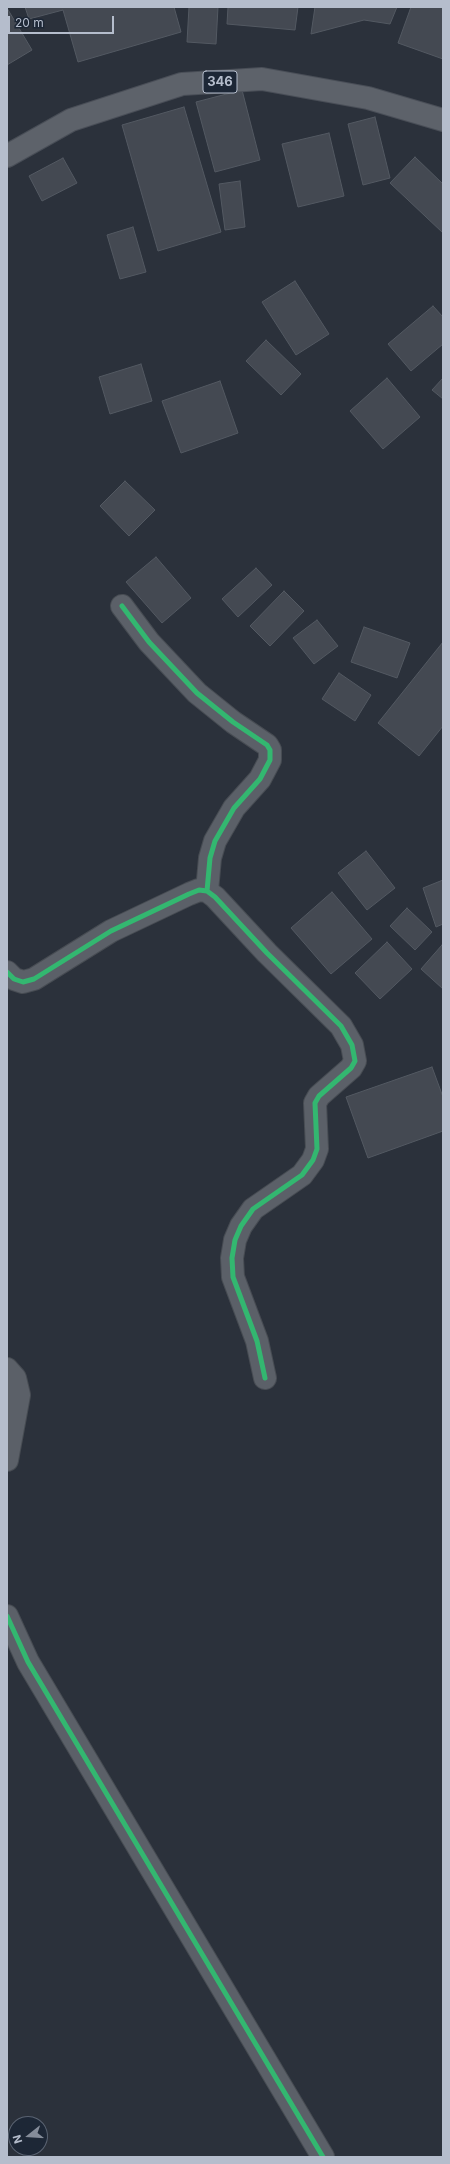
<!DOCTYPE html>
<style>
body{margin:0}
#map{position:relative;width:450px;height:2164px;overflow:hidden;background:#2b313b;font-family:Inter,sans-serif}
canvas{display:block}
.frame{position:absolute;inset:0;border:8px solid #b5bdcc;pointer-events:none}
.north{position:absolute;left:8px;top:2116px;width:40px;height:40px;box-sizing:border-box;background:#1d2736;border:1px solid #5a6372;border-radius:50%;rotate:253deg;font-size:11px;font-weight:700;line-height:16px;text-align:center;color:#b5bdcc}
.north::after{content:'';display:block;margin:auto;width:14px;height:18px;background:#858c99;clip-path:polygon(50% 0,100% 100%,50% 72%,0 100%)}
.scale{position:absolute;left:8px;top:16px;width:106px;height:18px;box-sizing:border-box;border:2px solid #b5bdcc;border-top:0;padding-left:5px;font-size:12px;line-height:14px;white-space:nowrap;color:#b5bdcc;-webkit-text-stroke:3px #1d2736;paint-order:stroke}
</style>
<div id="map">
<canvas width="450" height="2164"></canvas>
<div class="frame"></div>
<div class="north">N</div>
<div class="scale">20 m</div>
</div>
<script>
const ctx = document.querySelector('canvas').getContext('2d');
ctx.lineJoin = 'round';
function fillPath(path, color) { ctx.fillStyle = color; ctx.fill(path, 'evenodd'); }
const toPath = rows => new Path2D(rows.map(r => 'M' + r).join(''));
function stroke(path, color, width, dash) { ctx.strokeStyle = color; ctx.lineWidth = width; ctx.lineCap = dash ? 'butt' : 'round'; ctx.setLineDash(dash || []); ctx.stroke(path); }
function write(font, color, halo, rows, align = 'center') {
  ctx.font = font + ' Inter,sans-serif'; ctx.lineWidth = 4; ctx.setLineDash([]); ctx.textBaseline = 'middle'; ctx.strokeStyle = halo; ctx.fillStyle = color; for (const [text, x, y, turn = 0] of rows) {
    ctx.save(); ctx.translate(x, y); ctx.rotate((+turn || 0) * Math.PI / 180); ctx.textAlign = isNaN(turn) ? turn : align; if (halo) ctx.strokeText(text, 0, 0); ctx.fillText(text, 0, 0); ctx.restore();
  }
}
const building = toPath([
 [25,7,174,7,181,32,78,62,63,10,29,19,25,7],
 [189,7,218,7,216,44,187,42,189,7],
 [228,7,298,7,295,30,227,24,228,7],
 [315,7,397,7,390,24,364,20,311,34,315,7],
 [411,7,443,7,443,59,398,43,411,7],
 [7,8,32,50,7,65,7,8],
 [242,90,260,160,215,172,196,102,242,90],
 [184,107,221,232,158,251,122,125,184,107],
 [375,117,390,178,363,185,348,124,375,117],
 [329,133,344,196,298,207,282,144,329,133],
 [415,157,443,184,443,233,390,183,415,157],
 [63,158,77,183,42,201,29,176,63,158],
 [240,181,245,227,225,230,219,184,240,181],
 [133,227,146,272,120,279,107,235,133,227],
 [295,281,329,334,296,355,262,302,295,281],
 [433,306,443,317,443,344,411,371,388,344,433,306],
 [266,340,301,374,281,395,246,361,266,340],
 [141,364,152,401,110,414,99,377,141,364],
 [387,378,420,417,383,449,350,411,387,378],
 [443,378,443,399,432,390,443,378],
 [220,381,238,433,181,453,162,401,220,381],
 [125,481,155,510,129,536,100,506,125,481],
 [156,557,191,598,162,623,126,582,156,557],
 [256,568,272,585,238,617,222,599,256,568],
 [284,591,304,611,270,646,250,626,284,591],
 [317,620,338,646,314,664,293,638,317,620],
 [364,627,410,643,397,678,351,662,364,627],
 [443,642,443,726,419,756,378,723,443,642],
 [339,673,371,695,355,721,322,699,339,673],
 [366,851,395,888,367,910,338,873,366,851],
 [443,880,443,924,436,927,423,888,443,880],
 [332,892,372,939,331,974,291,928,332,892],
 [407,908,432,932,415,950,390,926,407,908],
 [387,942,412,969,380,999,355,973,387,942],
 [442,945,443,946,443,989,421,969,442,945],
 [432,1067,443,1097,443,1131,368,1158,346,1097,432,1067]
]);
const minor = toPath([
 [122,606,149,642,197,693,233,722,267,745,270,750,270,760,260,779,234,808,215,841,210,858,207,891],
 [7,972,14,979,23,982,34,979,111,931,189,894,199,890,207,891,215,897,267,953,341,1026,352,1045,355,1061,351,1068,319,1096,315,1103,317,1149,313,1160,302,1175,253,1209,241,1226,235,1240,232,1258,233,1277,257,1341,265,1378],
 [7,1369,15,1378,19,1395,7,1460],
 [7,1616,28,1662,323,2157]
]);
const primary = toPath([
 [7,156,71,120,182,84,262,79,368,98,443,120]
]);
const cycleway = toPath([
 [122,606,149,642,197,693,233,722,267,745,270,750,270,760,260,779,234,808,215,841,210,858,207,891],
 [7,972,14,979,23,982,34,979,111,931,189,894,199,890,207,891,215,897,267,953,341,1026,352,1045,355,1061,351,1068,319,1096,315,1103,317,1149,313,1160,302,1175,253,1209,241,1226,235,1240,232,1258,233,1277,257,1341,265,1378],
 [7,1616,28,1662,323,2157]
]);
const shields = [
 [220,82,34]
];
const shieldNames = [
 ["346",220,82]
];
fillPath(building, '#444952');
stroke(building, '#535962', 1);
stroke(minor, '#474c53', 24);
stroke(primary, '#494e57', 24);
stroke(minor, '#5b6068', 22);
stroke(primary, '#5d626a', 22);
stroke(cycleway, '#33b770', 5);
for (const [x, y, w] of shields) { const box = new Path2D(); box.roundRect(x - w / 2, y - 11, w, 22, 3); ctx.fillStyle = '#1d2736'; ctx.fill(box); stroke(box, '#b5bdcc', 1); }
write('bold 13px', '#b5bdcc', null, shieldNames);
</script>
